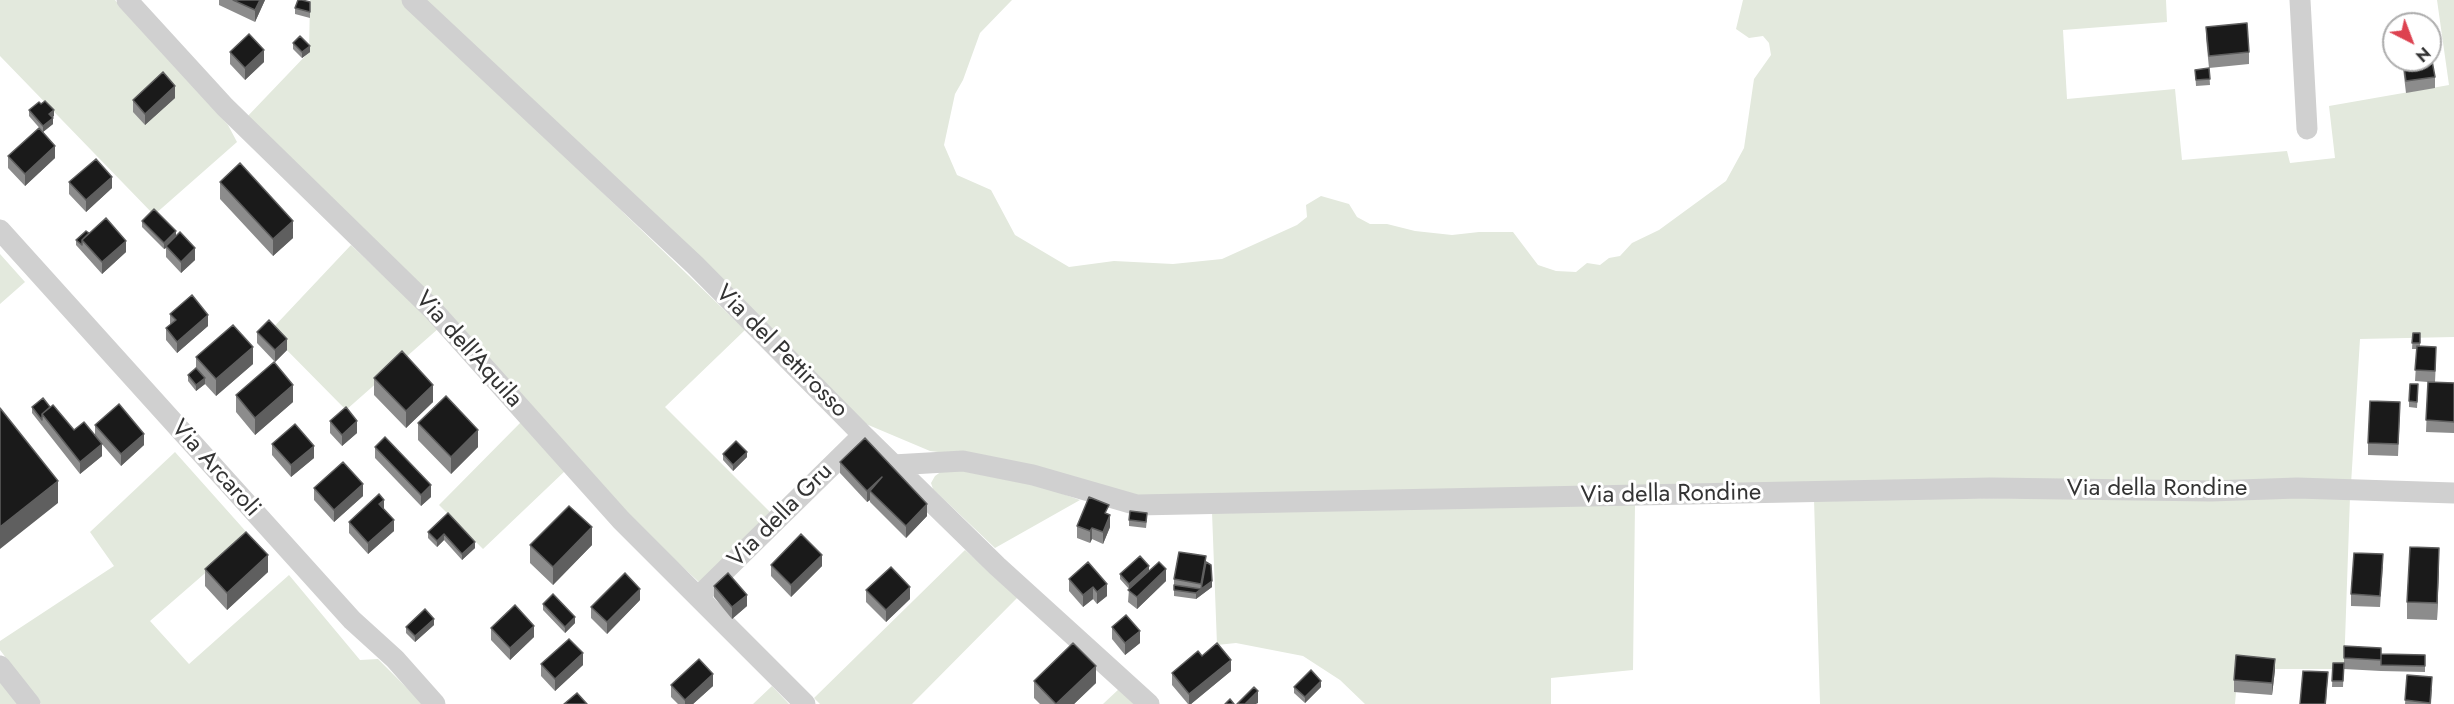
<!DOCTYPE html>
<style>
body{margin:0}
#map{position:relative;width:2454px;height:704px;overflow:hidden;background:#fff;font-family:Jost,sans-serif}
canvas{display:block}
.north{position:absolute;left:2382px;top:12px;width:60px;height:60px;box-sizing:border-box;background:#fff;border:2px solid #adadad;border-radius:50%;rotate:138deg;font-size:16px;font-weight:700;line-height:24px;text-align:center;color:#333}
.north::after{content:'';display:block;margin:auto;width:21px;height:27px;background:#dd4250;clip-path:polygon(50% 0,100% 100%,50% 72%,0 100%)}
</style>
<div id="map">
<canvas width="2454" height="704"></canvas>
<div class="north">N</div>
</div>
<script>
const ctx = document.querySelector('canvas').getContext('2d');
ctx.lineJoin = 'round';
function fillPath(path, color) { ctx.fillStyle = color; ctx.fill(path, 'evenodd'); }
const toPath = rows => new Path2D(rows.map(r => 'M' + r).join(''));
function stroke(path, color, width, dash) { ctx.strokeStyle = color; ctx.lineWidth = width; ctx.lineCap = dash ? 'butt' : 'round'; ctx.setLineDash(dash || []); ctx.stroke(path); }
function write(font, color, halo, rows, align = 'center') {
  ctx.font = font + ' Jost,sans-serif'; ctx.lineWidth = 6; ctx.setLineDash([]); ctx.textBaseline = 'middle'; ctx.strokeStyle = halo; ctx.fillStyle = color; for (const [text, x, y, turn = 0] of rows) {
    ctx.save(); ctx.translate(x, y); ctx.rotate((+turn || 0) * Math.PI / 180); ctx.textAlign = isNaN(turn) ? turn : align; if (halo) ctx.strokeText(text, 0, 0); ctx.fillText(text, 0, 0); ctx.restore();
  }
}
const green = toPath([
 [0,0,115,0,228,125,237,142,154,215,0,56],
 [310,0,403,0,745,330,665,407,770,512,700,583,625,514,245,119,309,52],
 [421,0,1012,0,980,33,963,80,955,94,944,145,957,175,991,190,1015,235,1069,267,1114,261,1173,264,1222,259,1297,225,1307,217,1306,205,1321,196,1349,204,1357,217,1370,224,1387,224,1415,231,1452,235,1479,232,1513,232,1538,265,1556,271,1576,272,1587,263,1600,265,1609,258,1620,256,1632,243,1659,230,1726,181,1744,148,1754,79,1771,55,1769,43,1763,36,1749,38,1736,29,1743,0,2166,0,2167,22,2063,30,2067,99,2175,89,2182,160,2287,151,2290,163,2335,158,2329,106,2449,85,2437,0,2454,0,2454,337,2360,339,2351,484,1140,498,961,455,930,451,866,424],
 [351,245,439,328,346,410,269,332],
 [0,254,25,282,0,304],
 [523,420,566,470,483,549,439,505],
 [175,452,249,535,150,621,189,664,289,575,360,660,378,659,423,704,41,704,0,650,0,641,114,566,90,532],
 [955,467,1032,483,1080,500,995,548,933,489,931,483,935,476,942,471],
 [2350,497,2344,669,2238,669,2235,704,1820,704,1814,499],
 [1635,504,1633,670,1551,678,1551,704,1365,704,1340,680,1303,656,1236,643,1217,645,1212,512],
 [965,550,1019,596,912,704,820,704,814,698],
 [0,681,18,704,0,704],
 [772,686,789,704,753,704],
 [1120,688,1136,704,1103,704]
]);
const minor = toPath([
 [127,0,225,107,433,310,621,520,805,704],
 [412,0,695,265,863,435,997,566,1149,704],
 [2300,0,2307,129],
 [0,230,352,620,395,659,435,704],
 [893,465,963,461,1033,475,1137,505,1991,488,2211,491,2297,488,2454,493],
 [698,597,863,435],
 [0,666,30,704]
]);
const wall = toPath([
 [219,0,265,0,255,22,219,5],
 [310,2,310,18,295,14,295,8],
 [2206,27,2249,52,2249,64,2209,68,2206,38],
 [293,43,310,52,302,58,293,49],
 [230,52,264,62,245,80,230,64],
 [2402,60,2430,60,2435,77,2435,88,2406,93],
 [2209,68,2210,85,2196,86,2195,70],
 [175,98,145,125,133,112,133,100],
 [29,110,54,116,52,117,53,124,43,132,29,116],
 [8,156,55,158,25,186,8,168],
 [69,182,112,188,86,212,69,194],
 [220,182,293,238,273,256,220,199],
 [142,221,176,236,195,260,181,273,166,257,166,248,164,249,142,227],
 [89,233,126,252,102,274,76,245,76,240],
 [170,314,208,326,177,353,166,340,166,328,170,325],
 [257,332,287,350,275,362,257,343],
 [2413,333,2420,333,2420,346,2436,359,2435,382,2454,383,2454,433,2426,432,2428,382,2415,381,2417,349,2412,349],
 [196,357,253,364,216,396,205,384,196,391,188,381,188,375,196,368],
 [374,378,433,402,406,428,374,395],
 [2418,390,2417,408,2409,407,2409,401],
 [236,395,293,402,255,435,236,412],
 [32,407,50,407,74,430,95,436,95,425,144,445,121,466,101,443,102,456,80,474,32,413],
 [2400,413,2398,456,2368,455,2368,443],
 [330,421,357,433,342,446,330,433],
 [418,423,478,447,451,474,418,440],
 [272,444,314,458,291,477,272,455],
 [375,447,431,497,421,506,375,458],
 [723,454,747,457,733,471,723,460],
 [840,462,927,516,906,538,870,502,870,500,867,502,840,473],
 [314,488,363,496,334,522,314,500],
 [384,510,394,531,368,554,349,533,349,522],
 [448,513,475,548,462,560,444,540,437,547,428,538,428,532],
 [1109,514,1110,527,1103,544,1092,539,1090,543,1077,538,1077,526],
 [1147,519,1146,528,1129,526,1129,520],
 [530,545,592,545,553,585,530,563],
 [1088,562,1107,596,1097,604,1093,599,1083,607,1069,591,1069,579],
 [1206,562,1212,587,1196,599,1174,596,1174,579],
 [771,565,822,566,791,597,771,576],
 [2439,565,2437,620,2407,619,2407,602],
 [2383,566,2380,607,2351,606,2351,594],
 [205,569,268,572,227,610,205,586],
 [1149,571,1166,581,1137,609,1128,602,1129,589,1120,579,1120,574],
 [714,586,747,606,732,619,714,597],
 [866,590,910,599,886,622,866,602],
 [640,600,607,634,591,618,591,607],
 [543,604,575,623,565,633,543,610],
 [434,625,415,642,406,633,406,627],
 [1112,627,1140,643,1125,655,1112,639],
 [491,628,534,637,510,660,491,640],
 [2381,654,2425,655,2425,672,2381,671,2344,669,2344,658],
 [2333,663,2344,663,2343,687,2332,687],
 [541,664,583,665,555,691,541,676],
 [2275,670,2272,695,2234,692,2234,680],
 [1231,671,1191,704,1188,704,1172,685,1172,673],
 [2407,675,2432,689,2431,704,2405,704],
 [1034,681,1096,683,1074,704,1040,704,1034,698],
 [671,685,713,686,693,704,678,704,671,697],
 [1294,687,1321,687,1305,703,1294,693]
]);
const shadedWall = toPath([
 [260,0,265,0,255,22,255,10],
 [310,46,310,52,302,58,302,52],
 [264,50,264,62,245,80,245,68],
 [175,86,175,98,145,125,145,114],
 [54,110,54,116,49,120,49,114],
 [53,118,53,124,43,132,43,126],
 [55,146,55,158,25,186,25,174],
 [112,177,112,188,86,212,86,200],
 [293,221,293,238,273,256,273,239],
 [176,231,176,237,166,246,166,248,164,249,164,243],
 [126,241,126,252,102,274,102,262],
 [195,248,195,260,181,273,181,262],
 [208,315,208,326,177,353,177,342],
 [287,339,287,350,275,362,275,350],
 [253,347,253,364,216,396,216,379],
 [205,378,205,384,196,391,196,385],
 [293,385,293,402,255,435,255,418],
 [433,385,433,402,406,428,406,411],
 [357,421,357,433,342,446,342,435],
 [478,430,478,447,451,474,451,457],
 [144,434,144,445,121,466,121,454],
 [102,444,102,456,80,474,80,462],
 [314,446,314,458,291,477,291,465],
 [747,452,747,457,733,471,733,465],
 [882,477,870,491,870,500,867,502,867,491],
 [58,481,58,503,0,549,0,527],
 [363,484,363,496,334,522,334,510],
 [431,485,431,497,421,506,421,495],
 [384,500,384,511,379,504],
 [927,504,927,516,906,538,906,526],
 [1110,515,1110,527,1103,544,1103,532],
 [394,520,394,531,368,554,368,543],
 [592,527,592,545,553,585,553,567],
 [1092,528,1092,539,1090,543,1090,531],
 [444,534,444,540,437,547,437,541],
 [475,542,475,548,462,560,462,554],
 [2439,548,2439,565,2437,620,2437,603],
 [268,555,268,572,227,610,227,593],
 [822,555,822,566,791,597,791,585],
 [1206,556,1206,568,1212,581,1212,587,1196,599,1196,593,1201,589,1201,584],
 [1149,566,1149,572,1129,590,1129,584],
 [1166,569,1166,581,1137,609,1137,597],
 [1107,584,1107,596,1097,604,1097,592],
 [910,587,910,599,886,622,886,610],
 [1093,587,1093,599,1083,607,1083,595],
 [640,589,640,600,607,634,607,622],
 [747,595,747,606,732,619,732,607],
 [575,617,575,623,565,633,565,627],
 [434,619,434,625,415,642,415,636],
 [534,626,534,637,510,660,510,648],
 [1140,631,1140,643,1125,655,1125,643],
 [583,653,583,665,555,691,555,679],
 [2275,659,2275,670,2272,695,2272,683],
 [1231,660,1231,671,1191,704,1189,704,1189,694],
 [1096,666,1096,683,1074,704,1056,704],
 [2328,672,2326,704,2325,704],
 [713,674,713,686,693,704,685,704,685,700],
 [1321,681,1321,687,1305,703,1305,697],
 [1258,691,1258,703,1256,704,1245,704]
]);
const building = toPath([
 [233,0,260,0,255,10,233,0],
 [298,0,302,0,310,2,310,12,295,8,298,0],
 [2247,23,2249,52,2209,56,2206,27,2247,23],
 [249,34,264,50,245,68,230,52,249,34],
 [300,36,310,46,302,52,293,43,300,36],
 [2430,50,2435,77,2406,81,2403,60,2430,60,2430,50],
 [2209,68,2210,79,2196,80,2195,70,2209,68],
 [163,72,175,86,145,114,133,100,163,72],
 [45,101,54,110,49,114,53,118,43,126,29,110,39,102,41,104,45,101],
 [39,128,55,146,25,174,8,156,39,128],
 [96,159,112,177,86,200,69,182,96,159],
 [240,163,293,221,273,239,220,182,240,163],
 [154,209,176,231,164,243,142,221,154,209],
 [106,218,126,241,102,262,82,240,106,218],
 [86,231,89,233,82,240,82,245,76,240,86,231],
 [180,232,195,248,181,262,166,246,180,232],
 [192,295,208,315,177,342,166,328,176,320,170,314,192,295],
 [269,320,287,339,275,350,257,332,269,320],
 [233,325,253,347,216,379,196,357,233,325],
 [2413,333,2420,333,2420,343,2412,343,2413,333],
 [2417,346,2436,347,2435,371,2415,370,2417,346],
 [402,351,433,385,406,411,374,378,402,351],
 [274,362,293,385,255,418,236,395,274,362],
 [196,368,205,378,196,385,188,375,196,368],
 [2428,382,2454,383,2454,422,2426,420,2428,382],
 [2410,384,2418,384,2417,402,2409,401,2410,384],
 [446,396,478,430,451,457,418,423,446,396],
 [43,398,50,407,42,414,42,420,32,407,43,398],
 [2370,401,2400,402,2398,444,2368,443,2370,401],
 [119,404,144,434,121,454,95,425,119,404],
 [53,405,74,430,84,422,102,444,80,462,42,414,53,405],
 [346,407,357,421,342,435,330,421,346,407],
 [0,408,58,481,0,527,0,408],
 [295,424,314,446,291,465,272,444,295,424],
 [385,437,431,485,421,495,375,447,385,437],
 [865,438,927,504,906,526,870,491,882,477,867,491,840,462,865,438],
 [736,441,747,452,733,465,723,454,736,441],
 [343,462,363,484,334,510,314,488,343,462],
 [379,494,384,500,379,504,394,520,368,543,349,522,379,494],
 [1089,497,1109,505,1105,513,1110,515,1103,532,1092,528,1090,531,1077,526,1089,497],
 [569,506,592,527,553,567,530,545,569,506],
 [1130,511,1147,513,1146,522,1129,520,1130,511],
 [448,513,475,542,462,554,444,534,437,541,428,532,448,513],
 [246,532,268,555,227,593,205,569,246,532],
 [801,534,822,555,791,585,771,565,801,534],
 [2410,547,2439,548,2437,603,2407,602,2410,547],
 [1179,552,1206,556,1201,584,1174,579,1179,552],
 [2354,553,2383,554,2380,596,2351,594,2354,553],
 [1140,556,1149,566,1129,584,1120,574,1140,556],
 [1088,562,1107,584,1097,592,1093,587,1083,595,1069,579,1088,562],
 [1159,562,1166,569,1137,597,1128,590,1159,562],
 [1206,562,1211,565,1212,581,1201,589,1206,562],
 [891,567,910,587,886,610,866,590,891,567],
 [625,573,640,589,607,622,591,607,625,573],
 [728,573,747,595,732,607,714,586,728,573],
 [1174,585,1201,589,1196,593,1174,590,1174,585],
 [553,594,575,617,565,627,543,604,553,594],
 [515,605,534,626,510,648,491,628,515,605],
 [425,609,434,619,415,636,406,627,425,609],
 [1126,615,1140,631,1125,643,1112,627,1126,615],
 [569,639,583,653,555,679,541,664,569,639],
 [1073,643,1096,666,1056,704,1034,681,1073,643],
 [1217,643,1231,660,1189,694,1172,673,1198,651,1202,656,1217,643],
 [2344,646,2381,648,2381,660,2344,658,2344,646],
 [2381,654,2425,655,2425,666,2381,665,2381,654],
 [2236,655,2275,659,2272,683,2234,680,2236,655],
 [699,659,713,674,685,700,671,685,699,659],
 [2333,663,2344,663,2343,681,2332,681,2333,663],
 [1311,670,1321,681,1305,697,1294,687,1311,670],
 [2303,671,2328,672,2325,704,2300,704,2303,671],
 [2407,675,2432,677,2430,703,2405,700,2407,675],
 [1254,687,1258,691,1245,704,1237,704,1254,687],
 [577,693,587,704,564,704,577,693],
 [1230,699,1234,704,1225,704,1230,699]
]);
const streetNames = [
 ["Via dell'Aquila",468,350,48],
 ["Via del Pettirosso",781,352,45],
 ["Via Arcaroli",215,469,48],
 ["Via della Rondine",2157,489],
 ["Via della Rondine",1671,495,-1],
 ["Via della Gru",781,516,-45]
];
fillPath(green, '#e3e9dd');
stroke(minor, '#d0d0d0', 21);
fillPath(wall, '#8c8c8c');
fillPath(shadedWall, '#5f5f5f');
fillPath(building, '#1a1a1a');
stroke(building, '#5f5f5f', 1.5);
write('24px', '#333', '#fff', streetNames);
</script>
